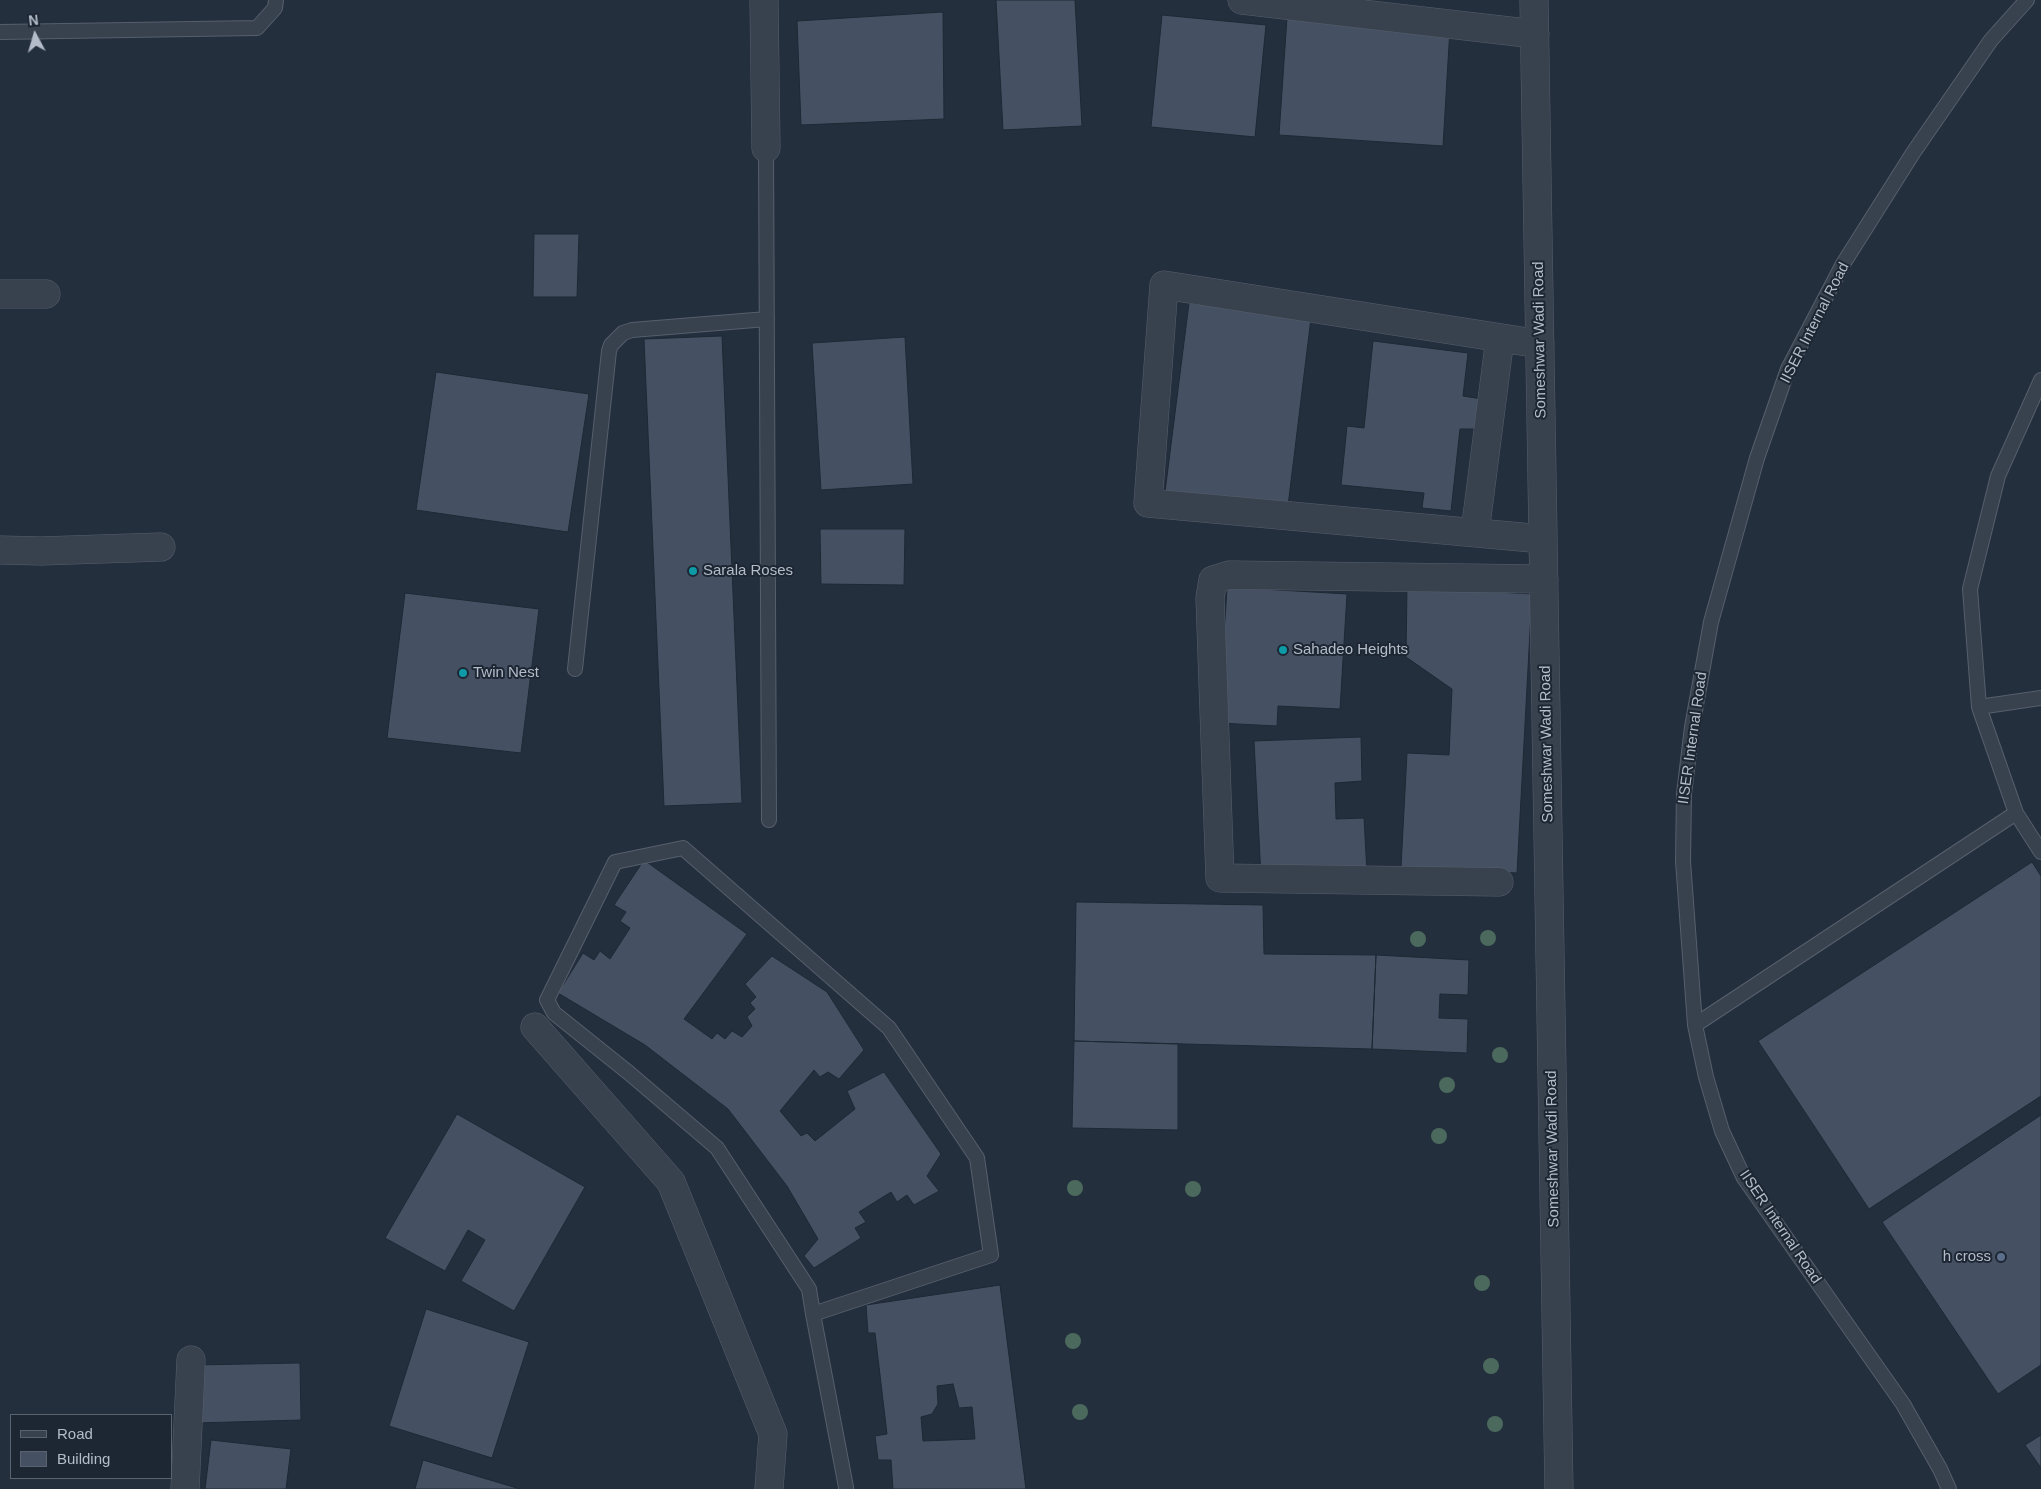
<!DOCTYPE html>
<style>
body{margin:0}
#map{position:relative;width:2041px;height:1489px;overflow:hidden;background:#242f3e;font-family:Helvetica,sans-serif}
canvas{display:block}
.legend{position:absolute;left:10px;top:1414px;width:162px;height:65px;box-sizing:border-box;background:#1d2633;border:1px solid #59626f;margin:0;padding:6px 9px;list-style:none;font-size:15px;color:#b4bcc9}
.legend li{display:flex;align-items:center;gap:10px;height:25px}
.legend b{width:25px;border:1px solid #59626f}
.north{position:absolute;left:10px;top:10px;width:50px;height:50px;-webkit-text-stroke:4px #1d2633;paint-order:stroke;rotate:354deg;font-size:14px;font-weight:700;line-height:20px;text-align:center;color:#b4bcc9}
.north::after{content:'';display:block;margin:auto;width:18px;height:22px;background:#b4bcc9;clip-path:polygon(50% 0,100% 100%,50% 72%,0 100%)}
</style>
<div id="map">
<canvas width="2041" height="1489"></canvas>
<ul class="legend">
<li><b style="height:6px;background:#38414e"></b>Road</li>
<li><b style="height:14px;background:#455162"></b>Building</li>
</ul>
<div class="north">N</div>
</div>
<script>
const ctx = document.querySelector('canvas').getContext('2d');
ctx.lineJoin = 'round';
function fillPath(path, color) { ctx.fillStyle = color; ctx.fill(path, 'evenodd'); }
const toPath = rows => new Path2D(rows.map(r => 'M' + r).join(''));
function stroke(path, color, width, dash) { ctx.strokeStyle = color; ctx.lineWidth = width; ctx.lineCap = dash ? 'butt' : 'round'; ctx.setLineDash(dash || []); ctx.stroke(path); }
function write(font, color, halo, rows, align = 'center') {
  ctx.font = font + ' Helvetica,sans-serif'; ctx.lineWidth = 4; ctx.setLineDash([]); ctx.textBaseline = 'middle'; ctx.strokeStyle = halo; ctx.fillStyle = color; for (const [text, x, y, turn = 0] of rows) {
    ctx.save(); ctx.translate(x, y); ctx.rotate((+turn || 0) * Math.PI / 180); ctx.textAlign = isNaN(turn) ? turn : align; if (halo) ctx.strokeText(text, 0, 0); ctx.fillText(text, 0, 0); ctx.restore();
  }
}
const building = toPath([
 [996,0,1075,0,1082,126,1003,130,996,0],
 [943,12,944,119,801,125,797,21,943,12],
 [1162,15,1266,25,1255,137,1151,127,1162,15],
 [1287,18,1450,28,1443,146,1279,135,1287,18],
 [534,234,579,234,577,297,533,297,534,234],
 [1189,303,1311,318,1288,506,1165,492,1189,303],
 [722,336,742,803,664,806,644,339,722,336],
 [905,337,913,484,821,490,812,343,905,337],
 [1373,341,1468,353,1463,396,1482,399,1479,429,1460,429,1451,511,1422,508,1424,493,1341,485,1347,426,1364,428,1373,341],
 [436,372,589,394,568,532,416,510,436,372],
 [820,529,905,529,904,585,821,584,820,529],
 [1227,587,1347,594,1340,709,1278,706,1277,726,1219,723,1227,587],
 [1407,587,1532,594,1517,873,1401,867,1407,753,1449,755,1452,689,1406,657,1407,587],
 [405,593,539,609,521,753,387,738,405,593],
 [1361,737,1362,781,1335,783,1336,819,1364,818,1367,873,1261,877,1254,741,1361,737],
 [644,860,747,934,684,1019,712,1039,717,1033,725,1039,732,1031,742,1037,752,1026,747,1017,755,1009,750,1003,756,997,745,984,772,956,827,992,864,1050,839,1079,828,1072,820,1077,814,1070,780,1111,801,1136,807,1133,815,1141,855,1109,847,1091,884,1072,941,1154,927,1176,939,1191,914,1205,907,1195,897,1202,891,1192,859,1212,866,1222,855,1228,861,1238,814,1268,804,1256,818,1239,787,1186,728,1109,645,1045,558,993,583,953,594,960,600,951,610,959,630,928,620,921,626,912,614,905,644,860],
 [2032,862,2041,876,2041,1096,1869,1209,1758,1041,2032,862],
 [1076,902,1263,905,1264,954,1376,955,1372,1049,1074,1041,1076,902],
 [1376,955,1469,960,1468,995,1440,994,1439,1018,1468,1019,1467,1053,1372,1049,1376,955],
 [1074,1041,1178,1044,1178,1130,1072,1128,1074,1041],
 [457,1114,585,1187,514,1311,461,1281,485,1240,468,1230,445,1271,385,1238,457,1114],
 [2041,1115,2041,1365,1998,1394,1882,1222,2041,1115],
 [1000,1285,1026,1489,893,1489,891,1460,878,1460,875,1436,887,1434,875,1333,868,1333,866,1305,1000,1285],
 [953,1384,959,1408,972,1407,975,1439,923,1441,921,1417,932,1414,938,1404,937,1386,953,1384],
 [426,1309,529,1342,492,1458,389,1426,426,1309],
 [300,1363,301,1420,196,1423,195,1365,300,1363],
 [2041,1435,2041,1468,2025,1445,2041,1435],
 [211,1440,291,1449,286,1489,205,1489,211,1440],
 [423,1460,520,1489,415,1489,423,1460]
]);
const lane = toPath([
 [0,32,257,28,275,8,276,0],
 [766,148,769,820],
 [575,669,609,351,611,345,623,333,632,330,767,319],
 [1979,707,2041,698],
 [2016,813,1979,707,1970,589,1998,476,2041,380],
 [1695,1025,2016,813,2041,852],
 [813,1314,991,1255,977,1158,889,1028,683,848,615,862,547,1000,554,1013,629,1073,717,1148,809,1289,813,1314,846,1487,846,1489],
 [1949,1489,1940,1469,1903,1404,1744,1178,1722,1131,1706,1077,1695,1025,1683,861,1684,794,1692,727,1711,622,1757,458,1788,369,1843,264,1913,153,1991,40,2027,0]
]);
const street = toPath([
 [764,0,766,148],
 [1242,0,1535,34],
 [1534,0,1559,1489],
 [0,294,46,294],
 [1540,344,1164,285,1148,503,1543,539],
 [1475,532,1500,338],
 [0,550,41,551,161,547],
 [1499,882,1220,878,1210,598,1213,580,1229,575,1544,579],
 [535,1027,671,1182,773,1434,769,1489],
 [185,1489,191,1360]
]);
const trees = [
 [1488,938],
 [1418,939],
 [1500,1055],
 [1447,1085],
 [1439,1136],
 [1075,1188],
 [1193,1189],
 [1482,1283],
 [1073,1341],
 [1491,1366],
 [1080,1412],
 [1495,1424]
];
const markers = [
 [693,571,5,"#0f9aa8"],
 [1283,650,5,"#0f9aa8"],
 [463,673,5,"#0f9aa8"],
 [2001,1257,5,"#5c6f8a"]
];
const streetNames = [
 ["IISER Internal Road",1815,323,-63],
 ["Someshwar Wadi Road",1540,340,-91],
 ["IISER Internal Road",1693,738,-82],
 ["Someshwar Wadi Road",1547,744,-91],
 ["Someshwar Wadi Road",1553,1149,-91],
 ["IISER Internal Road",1780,1227,56]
];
const poiNames = [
 ["Sarala Roses",703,571],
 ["Sahadeo Heights",1293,650],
 ["Twin Nest",473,673],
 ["h cross",1991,1257,"right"]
];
fillPath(building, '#455162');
stroke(building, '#1f2835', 1);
stroke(lane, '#565f6c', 16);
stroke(street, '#565f6c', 29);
stroke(lane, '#38414e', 14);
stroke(street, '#38414e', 28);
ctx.fillStyle = '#4b6a5d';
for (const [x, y] of trees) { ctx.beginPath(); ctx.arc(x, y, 8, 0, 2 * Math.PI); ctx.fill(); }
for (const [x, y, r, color] of markers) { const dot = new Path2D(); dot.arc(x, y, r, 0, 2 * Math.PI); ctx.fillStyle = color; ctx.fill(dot); stroke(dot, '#1d2633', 2); }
write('15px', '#b4bcc9', '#1d2633', streetNames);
write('15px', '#b4bcc9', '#1d2633', poiNames, 'left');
</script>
